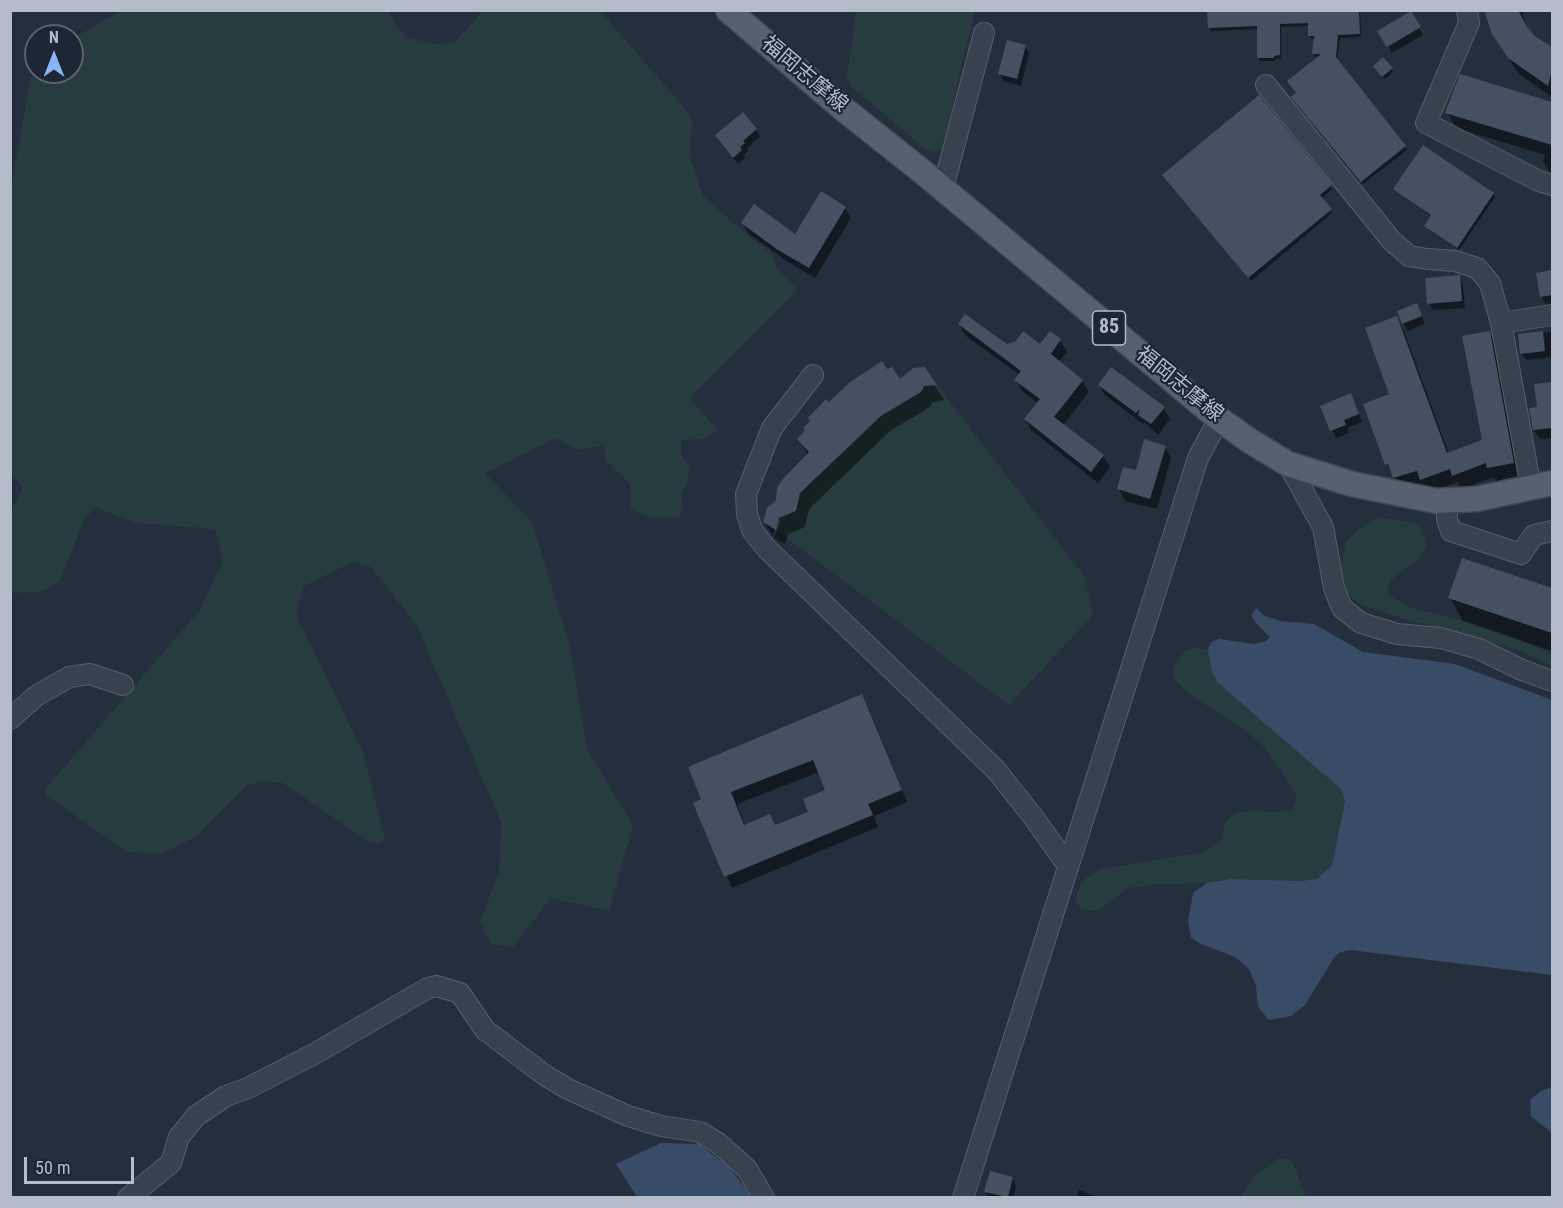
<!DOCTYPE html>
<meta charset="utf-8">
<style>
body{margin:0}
#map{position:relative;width:1563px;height:1208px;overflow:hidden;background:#242f3e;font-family:"Roboto Condensed",sans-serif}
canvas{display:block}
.frame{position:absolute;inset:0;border:12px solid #b4bcc9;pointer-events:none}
.north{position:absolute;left:24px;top:24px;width:60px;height:60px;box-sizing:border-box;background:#1d2633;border:2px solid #59626f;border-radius:50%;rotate:0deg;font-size:16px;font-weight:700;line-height:24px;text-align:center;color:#b4bcc9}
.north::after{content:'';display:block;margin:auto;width:21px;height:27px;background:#8ab4f8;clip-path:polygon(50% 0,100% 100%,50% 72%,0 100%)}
.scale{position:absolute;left:24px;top:1157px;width:110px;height:27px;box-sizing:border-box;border:3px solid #b4bcc9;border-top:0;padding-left:8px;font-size:18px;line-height:21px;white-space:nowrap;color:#b4bcc9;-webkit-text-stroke:4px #1d2633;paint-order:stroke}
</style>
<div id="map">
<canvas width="1563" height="1208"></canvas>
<div class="frame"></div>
<div class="north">N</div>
<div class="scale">50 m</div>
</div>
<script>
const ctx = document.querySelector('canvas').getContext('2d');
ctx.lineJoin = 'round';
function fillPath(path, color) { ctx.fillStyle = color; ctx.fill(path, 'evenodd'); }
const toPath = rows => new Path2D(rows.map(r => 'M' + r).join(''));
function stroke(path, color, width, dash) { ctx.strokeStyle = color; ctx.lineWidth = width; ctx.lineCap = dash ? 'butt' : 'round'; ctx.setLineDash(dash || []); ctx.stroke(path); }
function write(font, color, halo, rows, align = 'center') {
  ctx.font = font + ' "Roboto Condensed","Noto Sans JP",sans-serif'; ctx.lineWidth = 4.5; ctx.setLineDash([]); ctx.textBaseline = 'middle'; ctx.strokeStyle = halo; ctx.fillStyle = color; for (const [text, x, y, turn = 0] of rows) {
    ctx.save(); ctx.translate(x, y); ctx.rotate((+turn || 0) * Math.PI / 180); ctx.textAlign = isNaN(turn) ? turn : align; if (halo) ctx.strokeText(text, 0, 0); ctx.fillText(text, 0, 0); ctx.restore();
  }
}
const green = toPath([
 [594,10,603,14,688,112,693,125,690,136,690,156,703,196,745,233,771,253,777,268,798,289,689,398,718,430,704,439,681,440,681,455,689,465,688,484,681,494,683,510,679,517,651,518,630,509,631,485,605,460,604,445,577,450,555,438,485,473,532,522,570,646,587,749,633,826,609,911,551,898,513,947,491,944,485,934,480,921,499,872,501,822,416,624,371,567,352,562,304,586,296,614,363,753,385,839,378,844,369,842,283,783,265,781,247,785,195,837,162,854,127,852,46,795,46,788,200,610,223,560,215,529,136,523,95,507,84,520,60,581,39,592,11,593,10,512,23,488,10,474,11,188,30,81,36,70,36,72,72,72,72,39,120,11,389,11,394,22,407,38,438,44,455,42,483,11],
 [856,11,975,11,942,149,934,152,924,148,851,86,847,78],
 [937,385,1084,576,1093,615,1009,705,776,530,779,518,795,510,800,493,881,416,921,392,924,386],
 [1377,517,1420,524,1426,545,1420,558,1392,579,1388,587,1389,595,1408,607,1493,628,1552,654,1552,666,1518,650,1441,627,1410,621,1359,604,1347,593,1341,567,1346,542,1361,528],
 [1194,648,1208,650,1212,672,1217,682,1342,790,1345,802,1332,865,1317,879,1301,881,1229,879,1207,883,1160,884,1128,888,1098,911,1081,909,1075,900,1081,882,1099,870,1204,852,1222,839,1225,823,1235,813,1252,810,1275,812,1292,810,1297,797,1287,779,1264,747,1248,732,1189,694,1174,679,1172,674,1174,666,1185,651],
 [1281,1158,1288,1159,1293,1163,1306,1197,1240,1197,1256,1175,1277,1159]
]);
const water = toPath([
 [1256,608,1265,616,1281,621,1314,624,1363,652,1455,664,1552,700,1552,975,1350,950,1341,952,1335,956,1305,1005,1291,1016,1269,1020,1258,1007,1256,986,1249,969,1235,957,1199,943,1191,937,1188,922,1193,893,1207,883,1229,879,1301,881,1317,879,1332,865,1345,802,1342,790,1217,682,1212,672,1208,650,1211,642,1219,639,1254,644,1266,641,1270,637,1256,623,1251,615],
 [1552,1087,1552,1133,1531,1116,1530,1100,1541,1091],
 [661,1143,699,1144,729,1167,752,1197,637,1197,616,1164]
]);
const shadow = toPath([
 [1208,10,1360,10,1361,37,1340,38,1337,61,1407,150,1363,184,1295,101,1320,57,1315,57,1314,54,1315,39,1312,39,1310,36,1309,26,1281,27,1281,58,1275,59,1275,61,1260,61,1258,58,1258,29,1211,31],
 [1486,10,1524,10,1523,15,1528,30,1552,48,1552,97,1518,73,1503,50],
 [1411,13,1423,35,1392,53,1380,31],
 [1025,46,1029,54,1021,86,1004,81,1000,74],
 [1376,69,1392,69,1393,72,1385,79],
 [1461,76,1552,103,1552,177,1543,161,1545,155,1456,128,1447,112],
 [756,130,760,137,747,148,748,151,744,155,745,158,738,164,717,136],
 [1166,178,1330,186,1332,189,1321,199,1332,213,1251,281],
 [1395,189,1493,194,1495,197,1459,250,1428,229,1426,226,1432,217],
 [845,208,851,218,815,278,785,260,748,233,742,223,796,236],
 [1552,272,1552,303,1546,304,1541,296,1538,274],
 [1459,277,1463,284,1465,308,1433,310,1429,303],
 [1417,305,1425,324,1408,331,1403,323],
 [1396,318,1404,331,1449,454,1484,441,1489,332,1497,346,1521,476,1496,481,1494,477,1462,489,1458,482,1429,492,1425,485,1402,491,1387,466,1396,463,1391,395],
 [959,325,1006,346,1041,346,1050,333,1060,340,1067,352,1059,362,1082,381,1089,392,1063,425,1103,456,1110,467,1098,483,1032,431,1025,419,1038,403,1023,392,1016,380,1020,375,966,336],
 [1552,332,1552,357,1526,360,1522,354,1520,335],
 [924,369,944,400,933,402,930,407,890,431,809,509,805,527,788,534,785,544,774,538,781,519,776,523,773,536,764,522,808,455,799,439,828,404,887,371,899,381],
 [1552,383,1552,438,1540,439,1534,430,1538,409,1536,386],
 [1099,385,1164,408,1170,419,1158,435,1144,422,1143,424,1106,396],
 [1354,402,1362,422,1347,428,1349,433,1336,438,1322,407],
 [1165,447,1171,458,1157,509,1125,501,1119,489],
 [1463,560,1552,590,1552,651,1463,621,1450,598],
 [868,707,907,802,874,816,878,827,732,888,695,804],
 [819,772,827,791,810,812,776,826,745,826,737,804],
 [1012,1178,1016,1186,1013,1198,989,1198,986,1192],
 [1079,1190,1100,1198,1077,1198]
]);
const building = toPath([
 [1207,10,1359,10,1360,34,1338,35,1336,57,1406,146,1361,182,1291,97,1296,93,1287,81,1321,54,1312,54,1314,36,1308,36,1308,23,1280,24,1280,55,1274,56,1274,58,1257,58,1257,26,1208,28],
 [1484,10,1518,10,1527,27,1535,36,1552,47,1552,70,1548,86,1508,58,1492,34],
 [1411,11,1421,27,1387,47,1377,31],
 [1007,40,1026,45,1017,79,998,74],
 [1383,57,1393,68,1382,77,1373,66],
 [1460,74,1552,102,1552,145,1445,113],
 [1259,95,1332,185,1320,195,1332,209,1248,278,1162,175],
 [743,112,757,129,743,141,745,143,740,147,742,150,733,158,715,135],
 [1423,145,1494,193,1457,248,1424,226,1431,215,1393,189],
 [821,191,846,207,809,268,778,250,741,223,754,204,795,234],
 [1552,270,1552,295,1540,297,1536,273],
 [1460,275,1462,301,1427,304,1425,278],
 [1417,303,1422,316,1402,324,1397,311],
 [965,314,1007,344,1016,341,1023,331,1040,344,1050,331,1061,339,1051,354,1083,380,1054,417,1104,455,1091,472,1024,419,1040,399,1014,380,1021,371,958,324],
 [1397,316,1447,453,1482,440,1462,336,1490,331,1514,463,1487,468,1486,463,1452,476,1450,469,1420,480,1417,471,1393,478,1388,464,1385,465,1363,404,1389,394,1365,328],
 [1543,331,1545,351,1520,354,1518,334],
 [882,361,887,369,892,367,900,379,913,368,925,367,937,385,924,386,921,392,881,416,800,493,796,511,779,518,776,530,763,522,767,508,776,500,777,488,783,479,809,452,797,439,804,432,804,427,810,421,808,418,826,399,829,402,850,382],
 [1111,367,1165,407,1151,424,1138,415,1140,409,1136,413,1098,385],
 [1552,382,1552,428,1533,430,1529,408,1537,407,1534,384],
 [1351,393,1359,414,1344,420,1346,425,1330,431,1320,406],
 [1144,439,1166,446,1150,499,1117,489,1123,467,1136,470],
 [1462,558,1552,588,1552,633,1448,598],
 [862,694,902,790,868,804,873,815,724,877,693,803,701,799,688,767],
 [813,760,825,790,803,799,808,812,775,825,770,814,744,825,731,792],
 [990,1171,1013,1177,1008,1197,984,1192]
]);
const minor = toPath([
 [1467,10,1469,23,1426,123,1539,181,1552,185],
 [1266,85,1391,240,1409,256,1427,259,1455,261,1477,268,1490,283,1501,323,1531,488],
 [943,188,984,33],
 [1501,323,1552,315],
 [813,375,772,428,746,494,747,514,752,530,766,548,996,770,1034,818,1068,866],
 [1288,464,1323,527,1334,588,1342,608,1361,623,1397,634,1441,638,1479,649,1522,670,1552,681],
 [1447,501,1447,519,1451,531,1521,554,1534,535,1552,531],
 [10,719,36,696,69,677,90,674,123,685],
 [128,1198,171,1163,179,1137,196,1116,226,1096,248,1088,316,1053,428,988,437,986,460,993,485,1030,546,1076,568,1089,628,1116,661,1126,700,1132,718,1143,747,1169,764,1198],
 [963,1198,1198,458,1219,419]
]);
const major = toPath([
 [728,10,841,107,924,173,1219,419,1250,441,1288,464,1352,484,1436,501,1477,499,1552,483]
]);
const shields = [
 [1109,328,33]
];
const shieldNames = [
 ["85",1109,328]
];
const streetNames = [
 ["福岡志摩線",804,75,40],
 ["福岡志摩線",1179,385,39]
];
fillPath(green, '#263c3f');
fillPath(water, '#394c67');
fillPath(shadow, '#0007');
fillPath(building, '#455162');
stroke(minor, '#565f6c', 22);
stroke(major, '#414a57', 27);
stroke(minor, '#38414e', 20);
stroke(major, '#56606e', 24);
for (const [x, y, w] of shields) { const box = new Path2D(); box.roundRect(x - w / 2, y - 17, w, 34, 4.5); ctx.fillStyle = '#1d2633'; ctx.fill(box); stroke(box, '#b4bcc9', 1.5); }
write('bold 20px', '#b4bcc9', null, shieldNames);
write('21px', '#b4bcc9', '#1d2633', streetNames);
</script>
